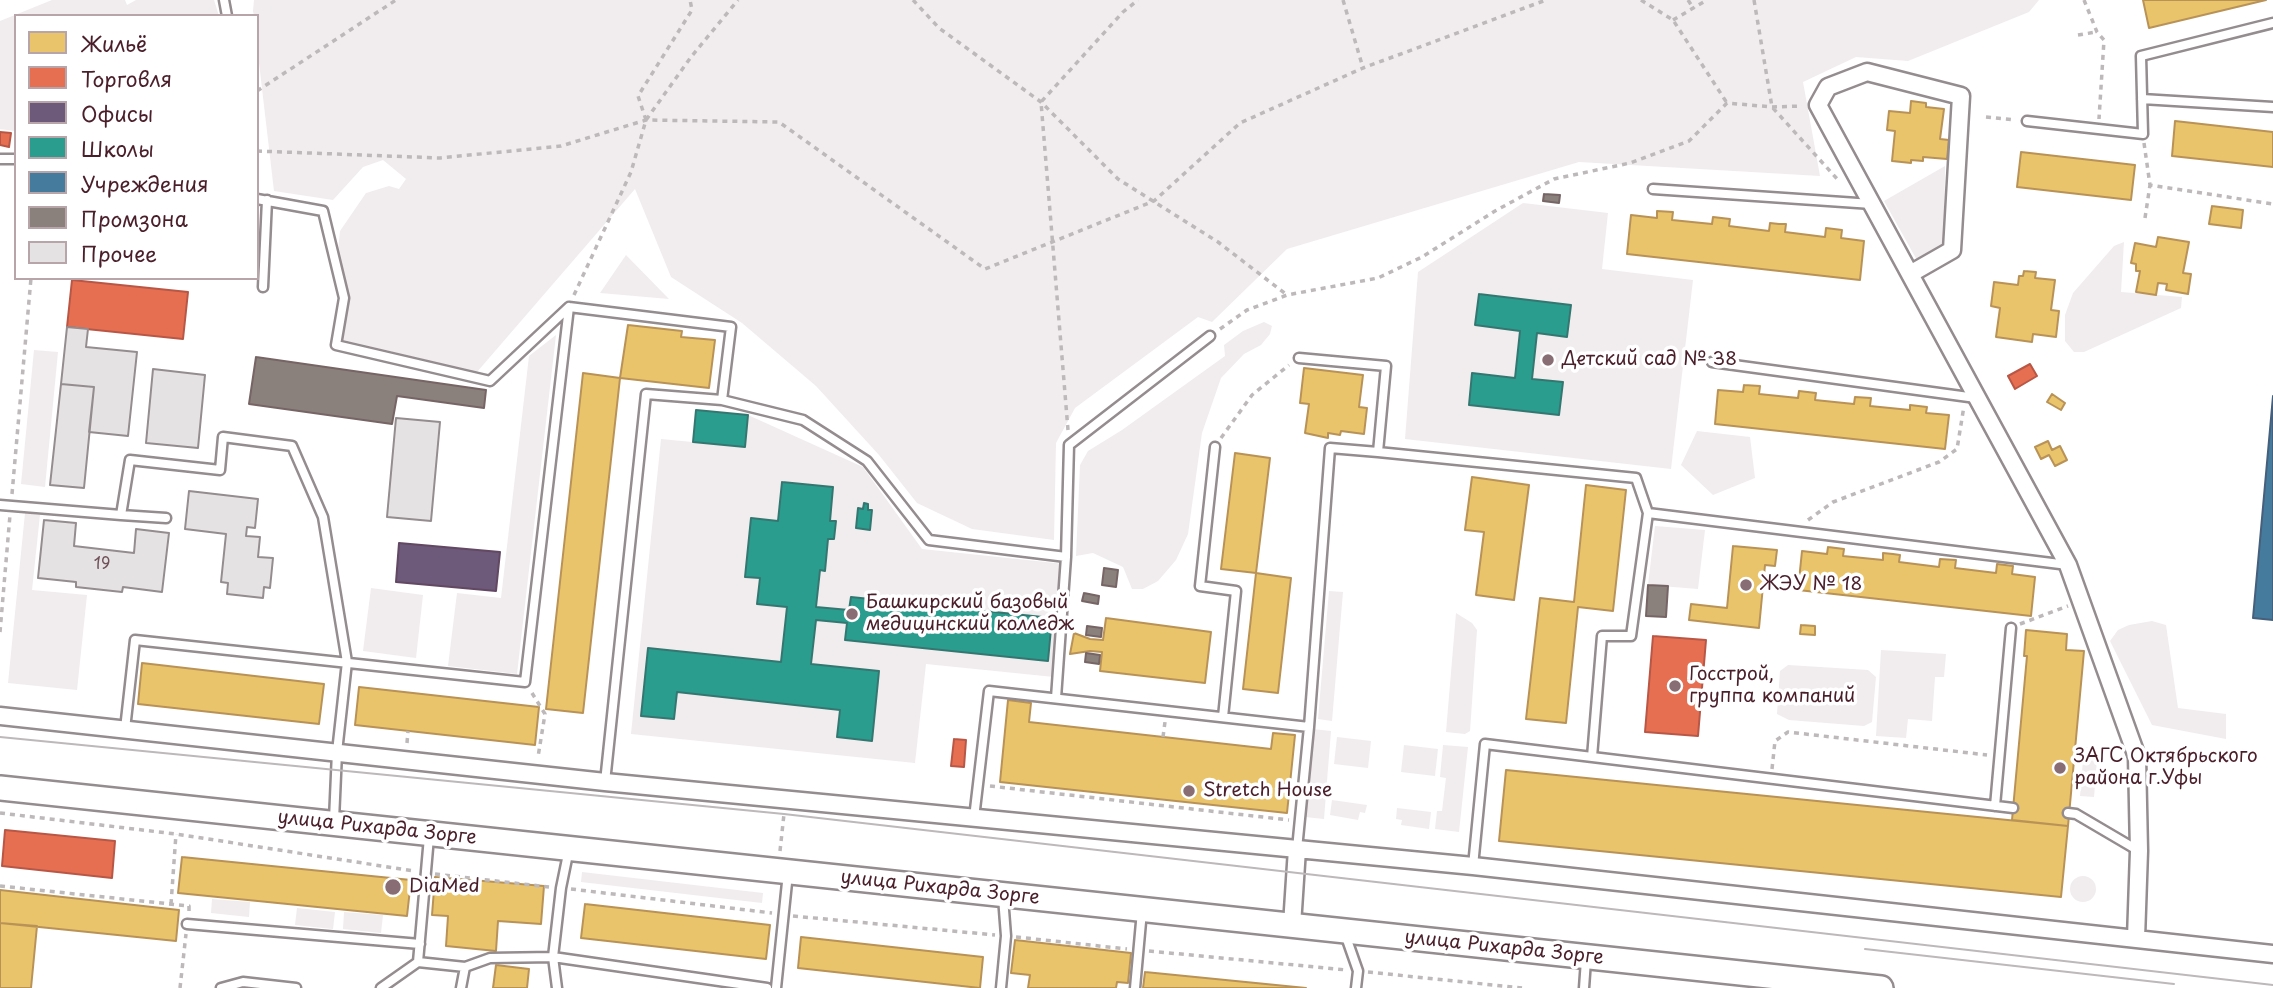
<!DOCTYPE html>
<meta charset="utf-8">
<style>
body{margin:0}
#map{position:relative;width:2273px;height:988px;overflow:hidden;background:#fff;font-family:"Playpen Sans",sans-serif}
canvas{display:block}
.legend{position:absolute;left:14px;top:14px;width:245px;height:266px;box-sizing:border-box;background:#fff;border:2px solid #b7a5aa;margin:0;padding:9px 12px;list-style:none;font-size:21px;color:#4a1f2b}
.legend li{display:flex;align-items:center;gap:14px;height:35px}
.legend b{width:35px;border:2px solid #b7a5aa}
</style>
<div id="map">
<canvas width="2273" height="988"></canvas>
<ul class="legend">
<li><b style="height:19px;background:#e9c46a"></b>Жильё</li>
<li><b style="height:19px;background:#e76f51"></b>Торговля</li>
<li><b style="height:19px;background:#6d597a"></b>Офисы</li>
<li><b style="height:19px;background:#2a9d8f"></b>Школы</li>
<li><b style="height:19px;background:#457b9d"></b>Учреждения</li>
<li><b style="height:19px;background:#8a817c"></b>Промзона</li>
<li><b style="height:19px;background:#e4e2e3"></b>Прочее</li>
</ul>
</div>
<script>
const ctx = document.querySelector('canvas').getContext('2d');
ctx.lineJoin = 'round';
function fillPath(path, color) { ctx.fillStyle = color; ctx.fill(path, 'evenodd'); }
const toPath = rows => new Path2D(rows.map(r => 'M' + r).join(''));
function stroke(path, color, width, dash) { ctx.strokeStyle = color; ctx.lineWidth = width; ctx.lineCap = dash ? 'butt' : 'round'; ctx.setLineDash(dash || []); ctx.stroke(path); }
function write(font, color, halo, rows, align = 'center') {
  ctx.font = font + ' "Playpen Sans",sans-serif'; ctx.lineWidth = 7; ctx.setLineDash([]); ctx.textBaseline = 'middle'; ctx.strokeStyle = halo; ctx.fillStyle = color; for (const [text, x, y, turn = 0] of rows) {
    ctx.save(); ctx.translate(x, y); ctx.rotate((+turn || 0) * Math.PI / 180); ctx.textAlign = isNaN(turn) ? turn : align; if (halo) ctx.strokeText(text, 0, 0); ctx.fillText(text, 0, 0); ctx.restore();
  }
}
const built = toPath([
 [52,0,125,0,127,5,136,0,214,0,219,16,16,16,16,139,14,139,14,131,0,129,0,21],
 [254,0,2039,0,2029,12,1908,61,1856,57,1803,82,1820,176,1579,162,1287,249,1212,322,1198,317,1075,408,1056,443,1054,540,972,529,917,503,879,455,816,386,742,323,671,277,635,189,477,372,339,339,350,298,337,261,340,231,366,193,389,186,399,189,406,179,383,160,363,167,333,200,274,191,257,46,257,16,254,16,253,11],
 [1945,166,1944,247,1918,262,1884,201],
 [1523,203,1608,213,1602,269,1693,280,1671,469,1405,439,1418,272],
 [2124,242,2121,292,2182,297,2181,308,2084,352,2074,352,2065,341,2065,315,2073,293,2114,246],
 [626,255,669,299,600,293],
 [1264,322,1272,326,1270,334,1261,345,1244,354,1221,378,1202,433,1188,534,1176,560,1158,581,1143,589,1132,589,1123,567,1093,553,1076,556,1080,465,1088,451,1122,430,1225,356,1224,345,1243,331],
 [556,335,517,674,448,666,457,593,501,598,529,356],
 [34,350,58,352,45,487,21,484],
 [748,415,863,467,922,549,1065,564,1054,677,926,664,915,763,631,734,661,439,744,447],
 [1697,431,1750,437,1755,478,1713,495,1681,465],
 [25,513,40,515,32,590,87,595,77,690,8,683],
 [1655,526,1705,530,1698,589,1648,585],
 [371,588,423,595,416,658,363,651],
 [1329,591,1343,592,1332,721,1318,719],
 [1456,613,1472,623,1477,630,1470,731,1465,734,1446,732],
 [2152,621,2166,625,2178,708,2226,714,2226,739,2152,725,2110,641,2118,630,2129,625],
 [1881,650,1946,654,1944,677,1935,677,1932,721,1908,719,1906,738,1876,736],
 [1788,665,1868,670,1876,677,1872,722,1864,726,1789,720,1777,714,1780,671],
 [1312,729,1331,731,1324,819,1305,817],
 [1337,737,1371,741,1368,768,1334,764],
 [1404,745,1438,749,1435,776,1401,772],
 [1443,745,1468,747,1459,832,1435,829,1437,811,1442,811,1446,778,1440,777],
 [2084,747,2098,748,2094,797,2080,796],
 [1332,800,1367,805,1365,813,1360,812,1358,820,1330,815],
 [1397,808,1431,812,1429,829,1401,825,1402,820,1396,819],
 [582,872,763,893,762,903,581,882],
 '2070 889a13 13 0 1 1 26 0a13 13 0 1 1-26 0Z',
 [212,899,250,902,249,917,211,913],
 [297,908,335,912,333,929,295,925],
 [344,912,383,915,381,933,343,929]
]);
const homes = toPath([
 [2143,0,2266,0,2149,28,2143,0],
 [1911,101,1926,103,1926,107,1944,109,1940,139,1949,140,1947,159,1923,157,1923,161,1911,160,1911,163,1892,161,1895,131,1887,130,1889,111,1910,113,1911,101],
 [2175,121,2273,132,2273,167,2172,156,2175,121],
 [2021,152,2135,165,2131,200,2017,187,2021,152],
 [2212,206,2243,210,2241,228,2209,224,2212,206],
 [1657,211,1673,212,1672,220,1712,224,1713,217,1730,219,1729,226,1769,231,1770,223,1779,224,1786,224,1785,232,1825,237,1826,228,1842,230,1841,238,1864,241,1860,280,1627,254,1631,215,1657,218,1657,211],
 [2158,237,2189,242,2183,273,2191,274,2188,294,2166,290,2167,284,2158,283,2156,295,2136,292,2140,271,2136,271,2136,264,2131,263,2135,243,2156,247,2158,237],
 [2024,271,2036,272,2035,278,2055,280,2051,310,2059,311,2056,337,2033,334,2032,342,1996,337,2000,308,1991,306,1994,282,2018,285,2019,276,2023,276,2024,271],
 [628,325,682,331,681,337,715,340,709,388,620,378,628,325],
 [1304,368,1363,375,1359,407,1367,408,1364,434,1341,431,1340,435,1328,433,1328,438,1305,433,1309,404,1300,403,1304,368],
 [583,373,620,378,583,713,546,709,583,373],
 [1744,385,1760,386,1759,394,1798,398,1799,391,1816,393,1815,400,1854,404,1855,397,1871,398,1870,406,1910,410,1910,405,1927,407,1926,413,1949,415,1945,449,1715,424,1718,390,1743,392,1744,385],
 [2052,394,2065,403,2061,410,2047,402,2052,394],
 [2048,441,2052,450,2060,446,2067,460,2055,466,2049,455,2041,459,2035,447,2048,441],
 [1235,453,1270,458,1256,573,1221,569,1235,453],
 [1472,477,1529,485,1514,600,1476,595,1484,532,1465,530,1472,477],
 [1586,485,1626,490,1613,611,1578,607,1566,723,1526,719,1540,598,1574,602,1586,485],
 [1733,546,1777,550,1775,566,1765,565,1759,628,1689,620,1691,604,1727,608,1733,546],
 [1828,547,1844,549,1843,556,1883,560,1883,553,1893,554,1900,555,1899,562,1939,567,1940,559,1956,560,1955,568,1996,573,1997,564,2013,566,2012,574,2035,577,2031,616,1798,590,1802,551,1827,554,1828,547],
 [1256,573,1291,578,1278,693,1243,689,1256,573],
 [1106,618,1211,632,1205,683,1100,671,1102,652,1090,651,1070,654,1074,633,1090,639,1103,640,1106,618],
 [1801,625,1815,626,1815,635,1800,634,1801,625],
 [2026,630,2067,634,2066,650,2084,651,2068,826,2012,820,2027,656,2024,656,2026,630],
 [142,663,324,684,319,724,138,704,142,663],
 [359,687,539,707,535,745,355,725,359,687],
 [1008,700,1031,703,1029,722,1271,749,1273,733,1295,735,1287,813,1000,782,1008,700],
 [1506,770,2068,826,2061,897,1499,841,1506,770],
 [182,857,411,880,407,916,178,893,182,857],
 [435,877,544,886,541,924,498,921,496,951,446,946,448,916,432,915,435,877],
 [0,890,179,910,176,941,0,923,0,890],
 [585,904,770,925,766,959,581,938,585,904],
 [0,923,37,926,31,988,0,988,0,923],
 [801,937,983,957,980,988,798,968,801,937],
 [1015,940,1131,953,1128,983,1117,982,1116,988,1028,988,1030,975,1011,973,1015,940],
 [496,965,529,969,527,988,493,988,496,965],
 [1145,972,1306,988,1143,988,1145,972]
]);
const shops = toPath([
 [0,132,11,133,9,147,0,145,0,132],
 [72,280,188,292,183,339,67,327,72,280],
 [2030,364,2037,376,2015,389,2008,376,2030,364],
 [1653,636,1706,640,1698,736,1645,732,1653,636],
 [954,739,966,740,964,767,951,766,954,739],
 [5,830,115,841,112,878,2,866,5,830]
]);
const offices = toPath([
 [399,543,500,552,496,591,396,582,399,543]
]);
const schools = toPath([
 [1479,294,1571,305,1567,337,1537,333,1532,379,1563,382,1559,415,1469,405,1472,373,1515,378,1520,331,1475,325,1479,294],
 [696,410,748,415,745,447,693,442,696,410],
 [782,482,833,487,830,521,836,521,834,539,828,539,825,571,820,570,816,607,849,610,851,597,1052,618,1048,661,845,640,847,623,816,620,811,664,879,671,872,741,837,737,840,710,677,692,674,719,641,716,648,648,781,662,787,607,757,604,760,578,745,577,751,518,778,521,782,482],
 [864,503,868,504,868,510,872,510,870,530,856,528,858,508,863,509,864,503]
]);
const public = toPath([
 [2273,396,2273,620,2253,618,2273,396]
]);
const industry = toPath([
 [1544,194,1560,195,1559,203,1543,201,1544,194],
 [256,357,486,390,484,408,397,396,392,424,249,404,256,357],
 [1104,568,1118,570,1116,587,1102,585,1104,568],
 [1648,585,1668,586,1666,617,1646,616,1648,585],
 [1084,593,1099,596,1098,604,1082,601,1084,593],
 [1087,626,1102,628,1101,637,1086,635,1087,626],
 [1086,653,1100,655,1099,664,1085,662,1086,653]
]);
const building = toPath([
 [67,327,88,329,86,347,137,352,128,436,89,432,94,387,61,384,67,327],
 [153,369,205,375,198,448,146,443,153,369],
 [61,384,94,387,84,488,50,485,61,384],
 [396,418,440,422,431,521,387,517,396,418],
 [189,491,258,499,255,528,247,527,246,536,260,537,258,557,273,558,270,588,264,587,263,598,227,594,228,583,221,582,226,534,185,529,189,491],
 [44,520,76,523,74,546,134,553,136,529,169,533,162,592,123,587,122,592,76,587,76,582,38,578,44,520]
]);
const path = toPath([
 [913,0,939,28,1041,102,1118,179,1218,242,1287,295],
 [1343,0,1363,68],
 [1641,0,1673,20,1727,103],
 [1688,0,1694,9],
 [1754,0,1772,107,1839,181],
 [2084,0,2097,32,2104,40,2099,119],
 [1673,20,1707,0],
 [2078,35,2096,32],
 [257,91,396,0],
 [1986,117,2015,120],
 [646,120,638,96,692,10,690,0],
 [2144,143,2150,185,2273,204],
 [257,151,440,158,561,146,646,120,779,122,985,269,1154,201,1240,123,1363,68,1546,0],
 [2145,218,2150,185],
 [574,295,631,172,646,120,691,57,738,0],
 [1220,329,1247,310,1287,295,1378,278,1422,257,1495,211,1554,179,1630,163,1689,141,1727,103,1772,107,1802,106],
 [1068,430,1041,102,1123,12,1138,0],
 [1221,438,1252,395,1289,365],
 [12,494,31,278],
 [1808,520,1833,502,1939,462,1957,449,1964,406],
 [2020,624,2068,606],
 [0,632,10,515],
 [532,693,545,714,538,757],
 [1163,737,1165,722],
 [407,743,408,731],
 [1772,769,1775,741,1788,732,1987,755],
 [990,786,1289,820],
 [0,813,176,834,414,871],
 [780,851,784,814],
 [435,874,549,887],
 [0,886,189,906,189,913],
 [571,889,772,913],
 [171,904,176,834],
 [793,916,995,935],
 [1016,937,1127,949],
 [1149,951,1347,970],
 [1368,972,1522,988],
 [180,988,186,934]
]);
const lane = toPath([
 [224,0,227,16],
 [2142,99,2273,107],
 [2027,121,2143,134,2141,56,2273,23],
 [0,159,16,159],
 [1653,189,1872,204],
 [257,199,323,211,344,298,336,345,490,381,569,307],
 [263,287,267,200],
 [1299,358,1386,366,1378,452,1636,478,1648,513],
 [1712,362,1976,398],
 [722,400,803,420,867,461,929,540,1066,557],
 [1215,447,1200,586,1236,591,1223,717],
 [0,505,121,515,130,460,220,470,223,437,292,446,323,517,347,662,337,752,334,820],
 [121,515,166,518],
 [1056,698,1066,557,1069,445,1210,336],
 [125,729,135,640,525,682,569,307,731,327,722,400,646,394,605,782],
 [1592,757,1602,636,1631,636,1648,513,2068,565],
 [1995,806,2011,628],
 [2068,813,2076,814,2139,851],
 [974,818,989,691,1309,727],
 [429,837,418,962,465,967,490,958,553,957,561,888,569,849],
 [1297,849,1309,727,1330,448,1378,452],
 [1473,866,1485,744,2013,808],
 [187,924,420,944],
 [1345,934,1358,971,1356,988],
 [221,988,243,982,296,988],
 [381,988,418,962],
 [461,988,465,967],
 [557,988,553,957,767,988],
 [776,988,788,873],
 [1001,988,1006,936,1003,897],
 [1135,988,1142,911],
 [1584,988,1586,960]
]);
const street = toPath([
 [1910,274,1952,250,1961,96,1867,72,1828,87,1818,105,2068,565,2137,757,2139,851,2136,938],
 [0,716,605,782,1473,866,2273,954],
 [1292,925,1297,849]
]);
const secondary = toPath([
 [0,788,1881,988]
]);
const tram = toPath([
 [0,737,784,814,2273,985],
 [1865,949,2174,984]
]);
const markers = [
 [1548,360,7,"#896d75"],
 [1746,585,7,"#896d75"],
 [852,614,7,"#896d75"],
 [1675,686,7,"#896d75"],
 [2060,768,7,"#896d75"],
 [1189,791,7,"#896d75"],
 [393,887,9,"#896d75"]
];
const numberNames = [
 ["19",102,565]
];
const poiNames = [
 ["Детский сад № 38",1562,360],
 ["ЖЭУ № 18",1760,585],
 ["Башкирский базовый",866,603],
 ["медицинский колледж",866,625],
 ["Госстрой,",1689,675],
 ["группа компаний",1689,697],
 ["ЗАГС Октябрьского",2074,757],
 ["района г.Уфы",2074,779],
 ["Stretch House",1203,791],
 ["DiaMed",409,887]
];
const streetNames = [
 ["улица Рихарда Зорге",377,828,6],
 ["улица Рихарда Зорге",940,888,6],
 ["улица Рихарда Зорге",1504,948,6]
];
fillPath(built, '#f1edee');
fillPath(homes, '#e9c46a');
stroke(homes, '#b99257', 2);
fillPath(shops, '#e76f51');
stroke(shops, '#b85746', 2);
fillPath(offices, '#6d597a');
stroke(offices, '#624862', 2);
fillPath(schools, '#2a9d8f');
stroke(schools, '#347771', 2);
fillPath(public, '#457b9d');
stroke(public, '#465f7b', 2);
fillPath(industry, '#8a817c');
stroke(industry, '#776464', 2);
fillPath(building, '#e4e2e3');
stroke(building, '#948c8e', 2);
stroke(lane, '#948c8e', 13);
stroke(street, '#948c8e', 21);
stroke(secondary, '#948c8e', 28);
stroke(path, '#bdb8b9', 3.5, [5, 5]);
stroke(lane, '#fff', 8);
stroke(street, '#fff', 16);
stroke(secondary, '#fff', 23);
stroke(tram, '#bdb8b9', 2);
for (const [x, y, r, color] of markers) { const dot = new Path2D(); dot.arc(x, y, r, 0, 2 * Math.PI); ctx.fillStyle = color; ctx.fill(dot); stroke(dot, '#fff', 2.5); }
write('16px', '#705059', null, numberNames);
write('19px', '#4a1f2b', '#fff', poiNames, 'left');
write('19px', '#4a1f2b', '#fff', streetNames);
</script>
